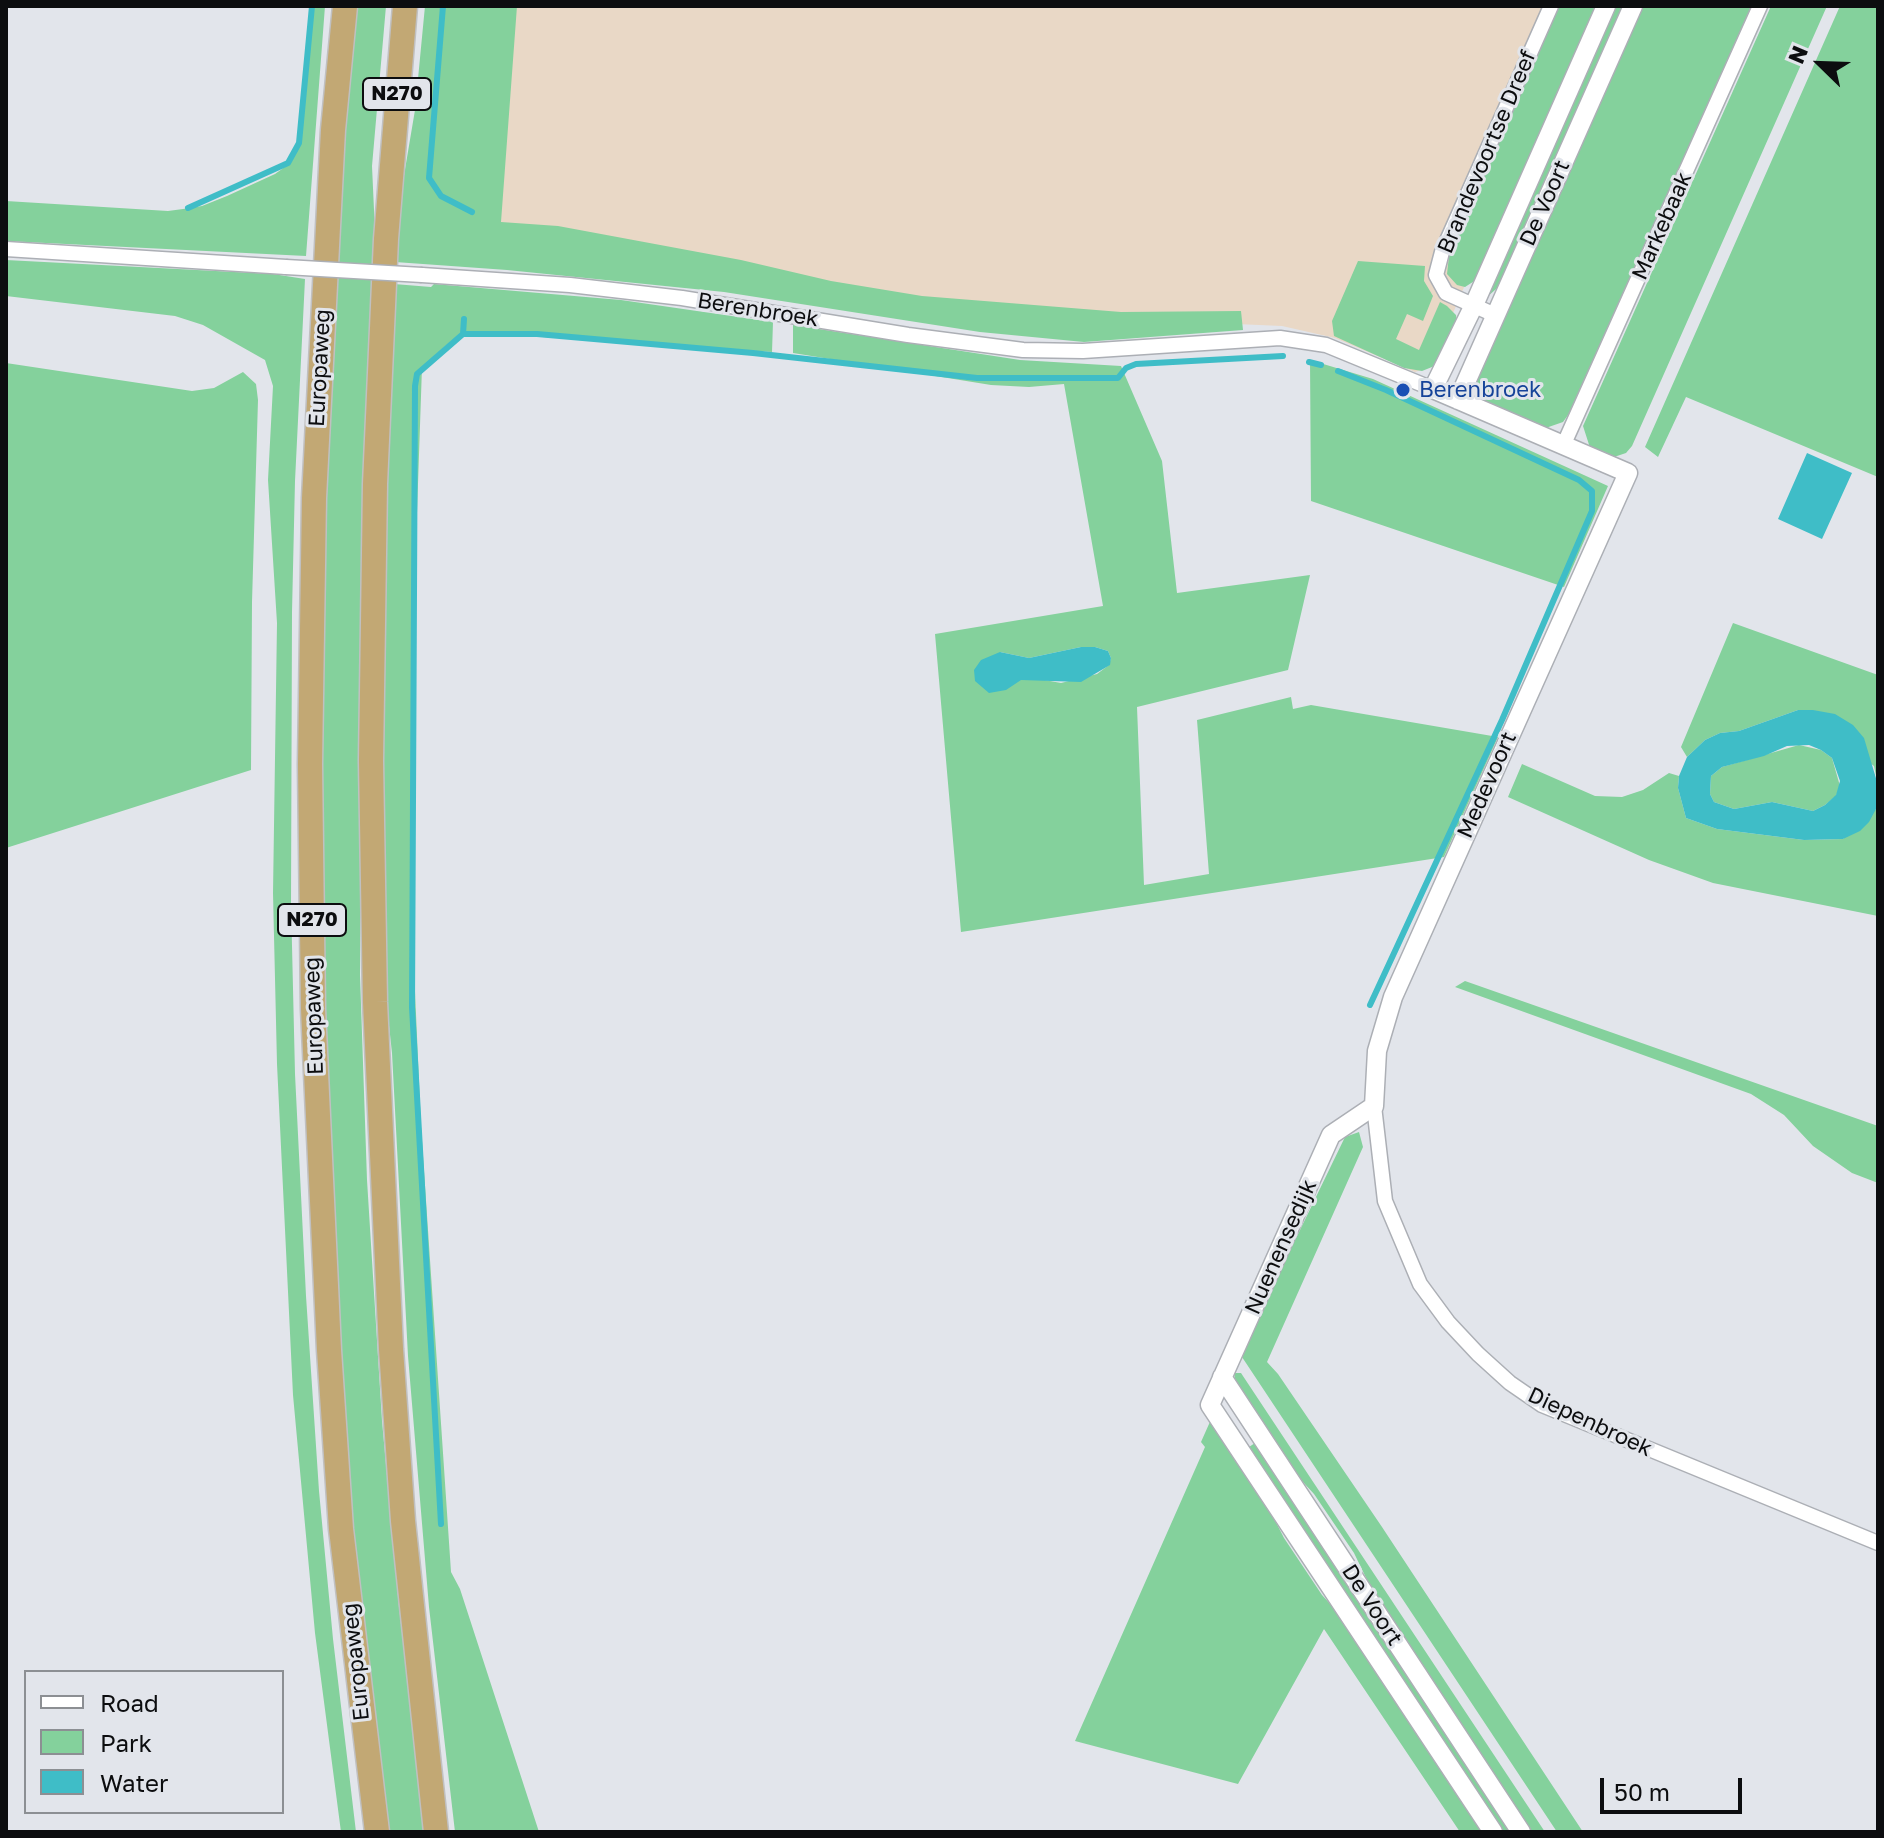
<!DOCTYPE html>
<style>
body{margin:0}
#map{position:relative;width:1884px;height:1838px;overflow:hidden;background:#e2e5eb;font-family:"Golos Text",sans-serif}
canvas{display:block}
.frame{position:absolute;inset:0;border:8px solid #0c0d0f;pointer-events:none}
.legend{position:absolute;left:24px;top:1670px;width:260px;height:144px;box-sizing:border-box;background:#e2e5eb;border:2px solid #8c8f93;margin:0;padding:10px 14px;list-style:none;font-size:24px;color:#0c0d0f}
.legend li{display:flex;align-items:center;gap:16px;height:40px}
.legend b{width:40px;border:2px solid #8c8f93}
.north{position:absolute;left:1780px;top:24px;width:80px;height:80px;-webkit-text-stroke:6px #e2e5eb;paint-order:stroke;rotate:293deg;font-size:22px;font-weight:700;line-height:32px;text-align:center;color:#0c0d0f}
.north::after{content:'';display:block;margin:auto;width:28px;height:36px;background:#0c0d0f;clip-path:polygon(50% 0,100% 100%,50% 72%,0 100%)}
.scale{position:absolute;left:1600px;top:1778px;width:142px;height:36px;box-sizing:border-box;border:4px solid #0c0d0f;border-top:0;padding-left:10px;font-size:24px;line-height:28px;white-space:nowrap;color:#0c0d0f;-webkit-text-stroke:6px #e2e5eb;paint-order:stroke}
</style>
<div id="map">
<canvas width="1884" height="1838"></canvas>
<div class="frame"></div>
<ul class="legend">
<li><b style="height:10px;background:#fff"></b>Road</li>
<li><b style="height:22px;background:#84d19c"></b>Park</li>
<li><b style="height:22px;background:#3fbdc7"></b>Water</li>
</ul>
<div class="north">N</div>
<div class="scale">50 m</div>
</div>
<script>
const ctx = document.querySelector('canvas').getContext('2d');
ctx.lineJoin = 'round';
function fillPath(path, color) { ctx.fillStyle = color; ctx.fill(path, 'evenodd'); }
const toPath = rows => new Path2D(rows.map(r => 'M' + r).join(''));
function stroke(path, color, width, dash) { ctx.strokeStyle = color; ctx.lineWidth = width; ctx.lineCap = dash ? 'butt' : 'round'; ctx.setLineDash(dash || []); ctx.stroke(path); }
function write(font, color, halo, rows, align = 'center') {
  ctx.font = font + ' "Golos Text",sans-serif'; ctx.lineWidth = 6; ctx.setLineDash([]); ctx.textBaseline = 'middle'; ctx.strokeStyle = halo; ctx.fillStyle = color; for (const [text, x, y, turn = 0] of rows) {
    ctx.save(); ctx.translate(x, y); ctx.rotate((+turn || 0) * Math.PI / 180); ctx.textAlign = isNaN(turn) ? turn : align; if (halo) ctx.strokeText(text, 0, 0); ctx.fillText(text, 0, 0); ctx.restore();
  }
}
const industrial = toPath([
 [499,6,1584,6,1430,367,1415,372,1335,338,1282,326,1236,324,1101,332,489,233]
]);
const green = toPath([
 [312,6,325,6,306,256,6,241,6,201,168,211,183,209,202,206,227,196,275,174,289,164,296,153],
 [354,6,386,6,372,166,376,254,363,520,360,975,367,1180,382,1421,399,1607,425,1832,387,1832,360,1602,343,1416,329,1193,320,832,326,432],
 [425,6,517,6,501,222,558,226,741,260,831,281,922,296,1121,312,1241,311,1243,330,1084,342,980,332,724,292,507,270,395,262,399,205,415,110],
 [1556,6,1599,6,1479,278,1465,287,1457,285,1447,274,1450,247],
 [1610,6,1625,6,1503,283,1487,297],
 [1636,6,1752,6,1571,411,1563,422,1540,430,1483,402,1474,386],
 [1771,6,1827,6,1632,446,1626,453,1614,457,1592,454,1583,426],
 [1840,6,1878,6,1878,477,1686,397,1658,457,1645,447],
 [6,260,273,274,305,279,295,481,292,612,291,903,295,1074,306,1296,319,1491,333,1639,356,1832,341,1832,315,1633,293,1395,277,1064,273,893,277,623,268,480,273,386,265,360,203,325,175,316,6,296],
 [1358,261,1425,266,1424,281,1433,296,1423,321,1407,314,1396,339,1419,350,1440,302,1447,306,1456,315,1457,322,1437,365,1422,371,1404,368,1334,336,1332,321],
 [394,284,431,287,434,284,621,300,773,322,772,352,466,332,450,342,422,367,416,542,414,969,421,1126,451,1572,460,1589,539,1832,455,1832,429,1607,408,1356,392,1053,381,952,384,486],
 [793,325,1020,360,1121,366,1162,461,1177,593,1310,575,1288,670,1137,707,1144,885,1209,874,1197,720,1291,697,1293,709,1311,705,1498,737,1444,857,961,932,935,634,1103,606,1064,384,1029,387,991,385,793,353],
 [1081,647,1095,647,1108,651,1111,658,1109,665,1097,674,1061,683,1039,679,1021,680,1000,652,1029,658],
 [1310,360,1373,379,1608,486,1564,587,1311,501],
 [6,363,192,391,214,388,243,372,256,384,258,400,252,602,251,770,6,848],
 [1733,623,1878,675,1878,785,1874,766,1798,710,1739,731,1720,733,1705,740,1687,757,1681,747],
 [1799,745,1821,750,1832,758,1840,786,1836,796,1825,805,1813,811,1772,802,1734,809,1714,802,1710,794,1711,776,1722,767],
 [1522,764,1595,796,1622,797,1643,790,1669,773,1679,776,1678,788,1686,818,1717,829,1804,840,1843,839,1876,809,1878,799,1878,916,1713,883,1649,860,1508,797],
 [1465,981,1878,1126,1878,1183,1852,1173,1813,1146,1784,1115,1751,1094,1455,987],
 [1359,1132,1363,1147,1267,1362,1278,1374,1382,1527,1583,1832,1557,1832,1240,1354,1345,1137],
 [1234,1373,1241,1373,1545,1832,1528,1832,1384,1615,1354,1553,1314,1494,1279,1456,1236,1386],
 [1213,1415,1252,1475,1284,1538,1322,1595,1355,1631,1488,1832,1460,1832,1324,1629,1238,1784,1075,1741,1205,1447,1201,1442],
 [1258,1441,1516,1832,1499,1832,1246,1449]
]);
const water = toPath([
 [1807,453,1852,473,1822,539,1778,519],
 [1081,647,1095,647,1108,651,1111,658,1110,665,1081,682,1021,680,1006,690,989,693,975,681,974,670,981,660,1000,652,1029,658],
 [1798,710,1813,710,1835,714,1853,725,1864,738,1878,785,1876,809,1869,822,1860,831,1843,839,1804,840,1717,829,1686,818,1678,788,1679,776,1687,757,1705,740,1720,733,1739,731],
 [1809,745,1821,750,1832,758,1840,781,1836,795,1825,805,1813,811,1772,802,1734,809,1714,802,1710,794,1711,776,1722,767,1764,756,1787,746]
]);
const stream = toPath([
 [443,6,429,178,441,196,472,212],
 [188,208,288,163,299,143,312,6],
 [464,319,463,334,537,334,753,353,977,378,1118,378,1126,368,1136,364,1283,356],
 [1309,362,1321,365],
 [1338,371,1386,390,1579,480,1592,491,1592,511,1502,720,1370,1005],
 [441,1524,412,1007,415,386,417,374,463,334]
]);
const minor = toPath([
 [6,249,286,267],
 [422,275,570,285,682,298,908,335,1023,350,1083,351,1280,338,1326,345,1433,389],
 [1495,315,1446,293,1436,275,1442,252,1551,6],
 [1563,446,1760,6],
 [1374,1106,1385,1201,1420,1284,1448,1322,1478,1354,1510,1383,1542,1405,1878,1543]
]);
const tertiary = toPath([
 [1458,400,1633,6],
 [1222,1377,1521,1832],
 [1493,1832,1210,1405,1331,1135,1374,1106,1377,1051,1393,997,1628,473,1433,389,1474,305,1606,6]
]);
const trunk = toPath([
 [345,6,333,130,314,498,310,764,313,1009,329,1350,341,1529,377,1832],
 [405,6,386,239,375,484,371,761,375,1002,391,1349,403,1521,436,1832]
]);
const minorBridge = toPath([
 [286,267,422,275]
]);
const markers = [
 [1403,390,8,"#1a4fb4"]
];
const shields = [
 [397,94,68],
 [312,920,68]
];
const shieldNames = [
 ["N270",397,94],
 ["N270",312,920]
];
const streetNames = [
 ["Brandevoortse Dreef",1487,152,-67],
 ["De Voort",1545,203,-66],
 ["Markebaak",1662,226,-66],
 ["Berenbroek",758,310,9],
 ["Europaweg",320,368,-87],
 ["Medevoort",1487,785,-66],
 ["Europaweg",314,1016,-92],
 ["Nuenensedijk",1281,1247,-66],
 ["Diepenbroek",1590,1422,25],
 ["De Voort",1372,1605,57],
 ["Europaweg",356,1662,-96]
];
const transitNames = [
 ["Berenbroek",1419,390]
];
fillPath(industrial, '#e9d8c6');
fillPath(green, '#84d19c');
fillPath(water, '#3fbdc7');
stroke(stream, '#3fbdc7', 6);
stroke(minor, '#acafb5', 17);
stroke(tertiary, '#acafb5', 21);
stroke(trunk, '#c0c0c1', 27);
stroke(minor, '#fff', 14);
stroke(tertiary, '#fff', 18);
stroke(trunk, '#c2a874', 24);
stroke(minorBridge, '#acafb5', 17, []);
stroke(minorBridge, '#fff', 14);
for (const [x, y, r, color] of markers) { const dot = new Path2D(); dot.arc(x, y, r, 0, 2 * Math.PI); ctx.fillStyle = color; ctx.fill(dot); stroke(dot, '#e2e5eb', 3); }
for (const [x, y, w] of shields) { const box = new Path2D(); box.roundRect(x - w / 2, y - 16, w, 32, 6); ctx.fillStyle = '#e2e5eb'; ctx.fill(box); stroke(box, '#0c0d0f', 2); }
write('bold 20px', '#0c0d0f', null, shieldNames);
write('22px', '#0c0d0f', '#e2e5eb', streetNames);
write('22px', '#164399', '#e2e5eb', transitNames, 'left');
</script>
